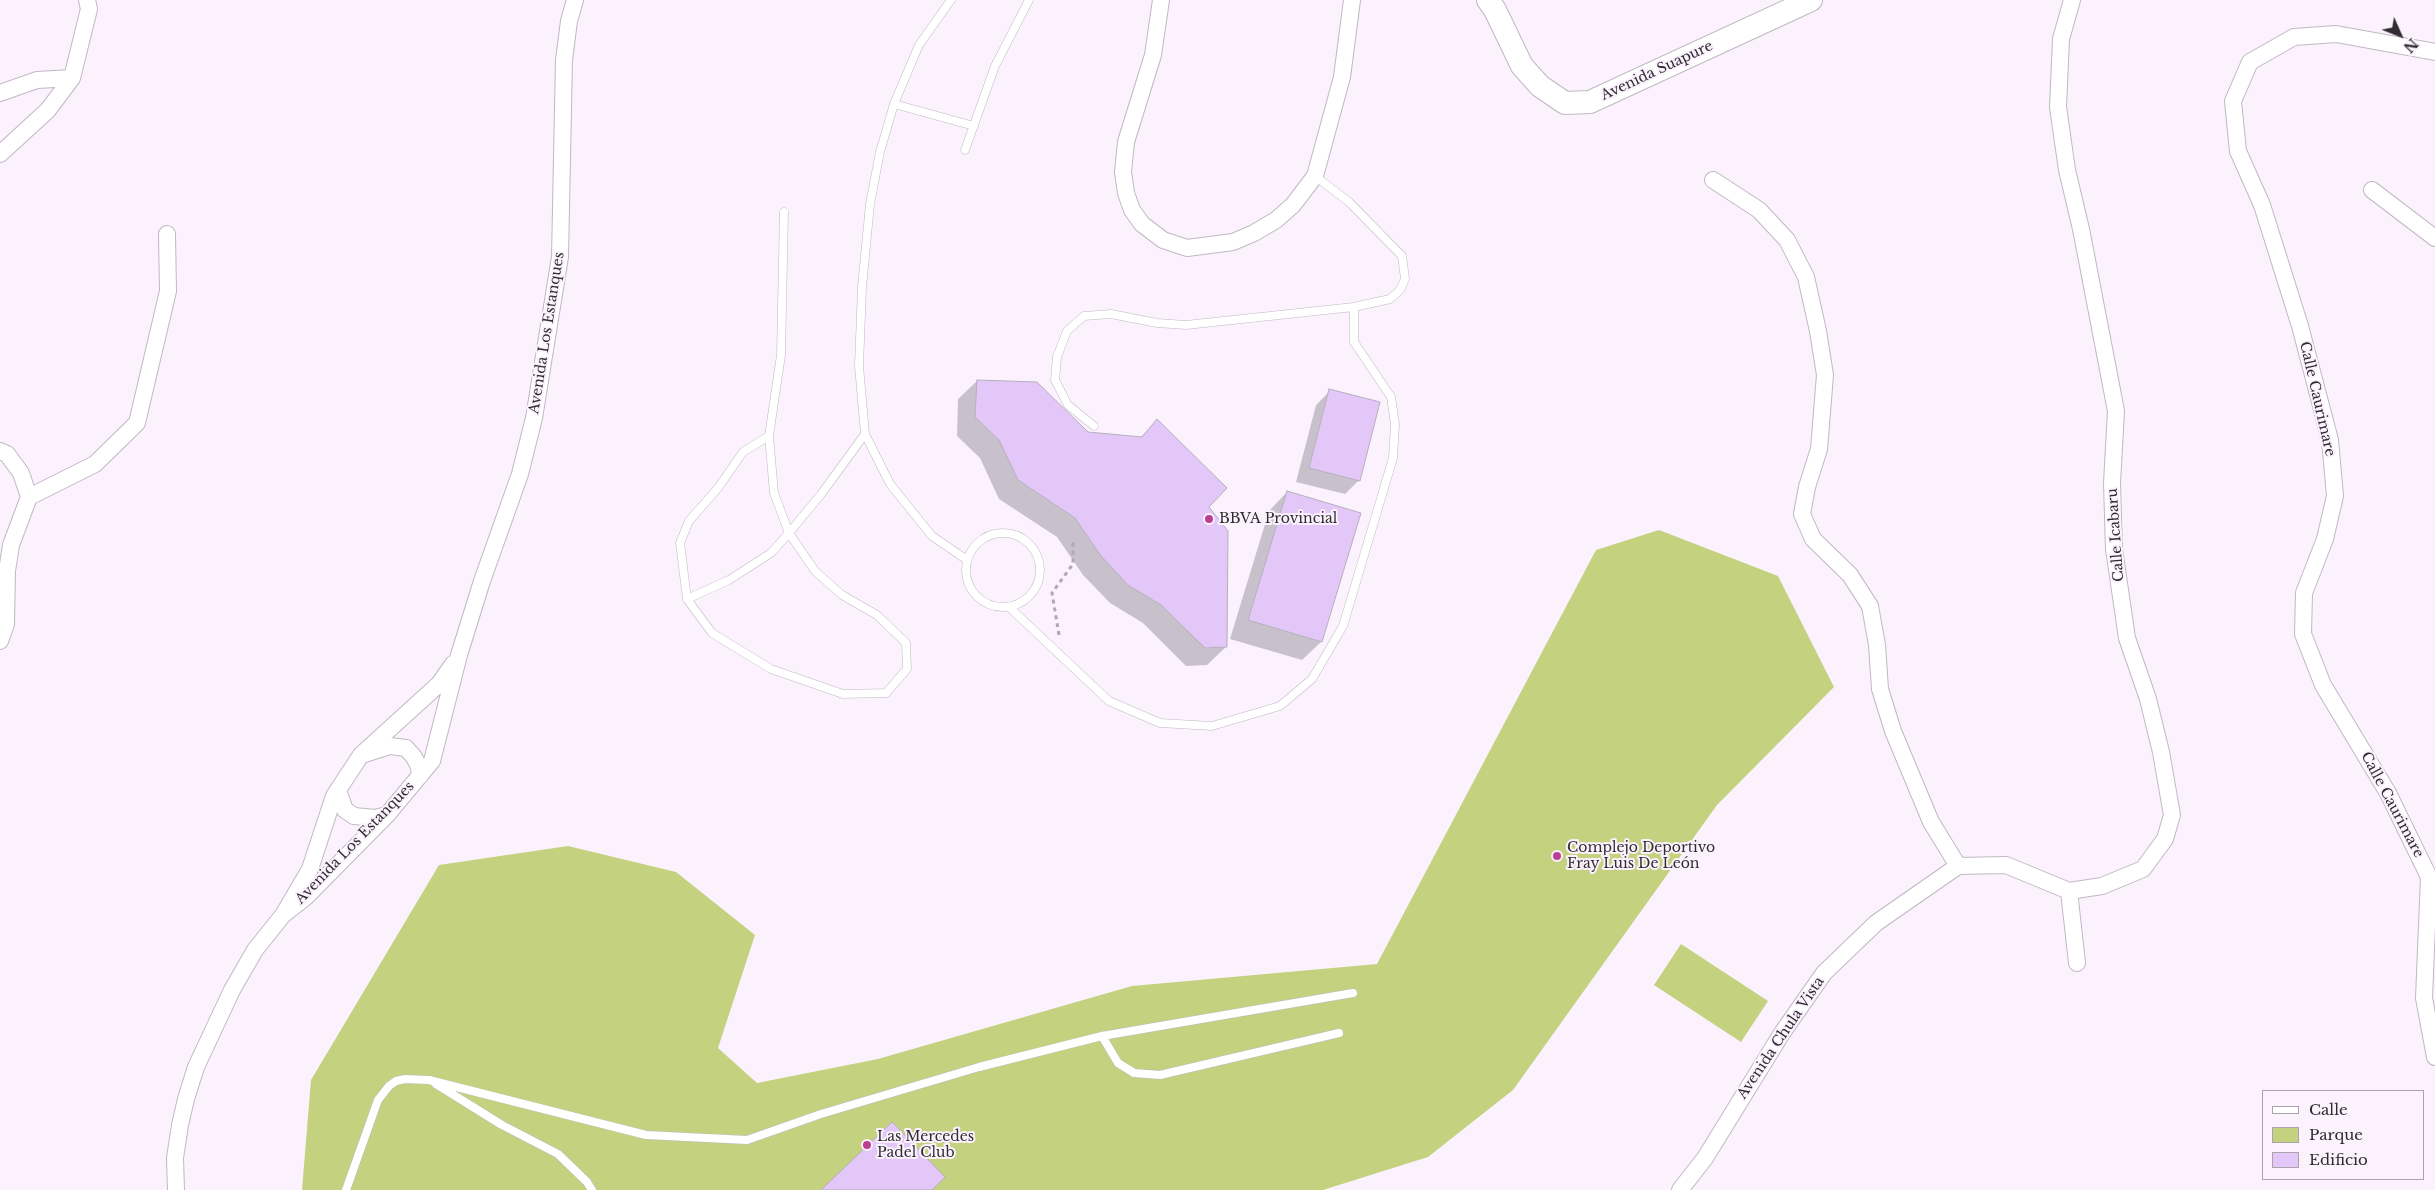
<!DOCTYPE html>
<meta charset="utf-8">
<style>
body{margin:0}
#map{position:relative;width:2435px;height:1190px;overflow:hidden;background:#fbf2fe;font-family:"Libre Baskerville",serif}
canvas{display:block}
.legend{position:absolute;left:2262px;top:1090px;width:162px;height:90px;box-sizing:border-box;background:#fbf2fe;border:1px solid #aaa3ac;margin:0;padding:6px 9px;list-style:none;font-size:15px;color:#302d31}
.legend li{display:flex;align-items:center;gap:10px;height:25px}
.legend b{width:25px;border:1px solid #aaa3ac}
.north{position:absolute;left:2375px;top:10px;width:50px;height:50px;-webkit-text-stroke:4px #fbf2fe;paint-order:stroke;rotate:134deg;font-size:14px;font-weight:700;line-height:20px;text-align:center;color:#302d31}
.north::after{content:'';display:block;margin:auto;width:18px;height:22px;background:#302d31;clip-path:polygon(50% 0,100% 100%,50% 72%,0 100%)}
</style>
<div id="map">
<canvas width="2435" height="1190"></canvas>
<ul class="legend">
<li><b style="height:6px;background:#fff"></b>Calle</li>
<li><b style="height:14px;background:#c4d17f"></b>Parque</li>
<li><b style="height:14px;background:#e3c7f8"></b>Edificio</li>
</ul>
<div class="north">N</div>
</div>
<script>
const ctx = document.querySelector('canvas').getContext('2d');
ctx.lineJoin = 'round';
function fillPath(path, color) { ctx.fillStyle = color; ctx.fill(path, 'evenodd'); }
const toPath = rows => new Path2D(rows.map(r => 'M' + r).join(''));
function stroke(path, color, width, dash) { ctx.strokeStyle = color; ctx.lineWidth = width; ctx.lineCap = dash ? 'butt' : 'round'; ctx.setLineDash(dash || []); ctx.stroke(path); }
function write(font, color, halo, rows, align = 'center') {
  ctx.font = font + ' "Libre Baskerville",serif'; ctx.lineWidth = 4; ctx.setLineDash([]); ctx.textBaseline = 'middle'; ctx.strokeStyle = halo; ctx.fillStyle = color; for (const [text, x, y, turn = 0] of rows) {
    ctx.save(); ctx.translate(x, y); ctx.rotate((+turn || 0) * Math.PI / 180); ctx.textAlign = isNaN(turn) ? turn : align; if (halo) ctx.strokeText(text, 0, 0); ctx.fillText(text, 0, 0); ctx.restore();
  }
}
const green = toPath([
 [1659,530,1778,576,1834,687,1717,805,1513,1090,1428,1157,1323,1190,302,1190,311,1080,439,865,568,846,676,872,755,935,718,1048,757,1083,878,1059,1132,986,1377,964,1596,550],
 [1681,944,1768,1001,1741,1042,1654,985]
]);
const shadow = toPath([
 [977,381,1088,433,1140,438,1157,421,1207,507,1226,647,1207,665,1186,666,1143,623,1110,603,1083,575,1057,537,999,499,980,458,957,436,958,399],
 [1330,391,1359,480,1345,494,1296,482,1316,405],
 [1287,492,1360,514,1321,642,1302,660,1230,639,1269,511]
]);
const building = toPath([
 [977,380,1037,382,1088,432,1142,437,1157,419,1227,488,1209,507,1228,531,1227,647,1205,648,1161,605,1128,585,1101,556,1075,518,1018,480,999,440,975,417,977,380],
 [1329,389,1380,402,1360,481,1309,468,1329,389],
 [1287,491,1361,513,1322,642,1248,620,1287,491],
 [892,1122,945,1177,932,1190,821,1190,892,1122]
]);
const path = toPath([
 [1059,635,1052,593,1073,564,1073,541]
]);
const lane = toPath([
 [951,0,919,45,894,104,880,152,870,204,862,287,859,366,865,434,890,484,932,536,967,560],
 [894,104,974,126],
 [965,150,995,66,1029,0],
 [784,212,781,355,769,436,774,493,789,533,815,571,842,595,877,615,906,643,907,669,886,693,843,694,771,669,712,633,687,599,729,580,771,553,789,533,822,493,865,434],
 [1094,426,1068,405,1055,380,1057,357,1067,331,1084,316,1111,314,1157,323,1186,325,1354,307,1390,299,1400,290,1405,279,1402,256,1349,202,1315,176],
 '966 570a37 37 0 1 1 74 0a37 37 0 1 1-74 0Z',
 [687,599,680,543,689,521,718,488,743,452,769,436],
 [1009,607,1109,701,1160,723,1212,726,1280,706,1312,679,1343,626,1393,458,1395,424,1391,397,1354,342,1354,307],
 [1102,1036,1118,1063,1134,1073,1160,1075,1339,1033],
 [436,1084,502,1125,558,1154,587,1182,592,1190],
 [346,1190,378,1100,389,1086,396,1081,405,1079,429,1080,646,1135,747,1140,821,1114,979,1067,1102,1036,1353,993]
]);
const street = toPath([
 [1161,0,1153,55,1126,142,1123,172,1126,193,1132,210,1142,224,1163,240,1187,248,1233,242,1254,233,1276,220,1293,205,1315,176,1342,77,1352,0],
 [2435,52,2336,34,2294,37,2250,62,2233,101,2238,151,2262,205,2300,326,2330,440,2335,496,2325,539,2304,593,2303,634,2323,685,2388,793,2429,877,2424,998,2435,1057],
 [0,93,37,80,72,78],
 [0,154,48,110,72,78,89,9,87,0],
 [1713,180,1759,210,1787,240,1806,277,1818,331,1825,375,1819,449,1807,487,1802,514,1813,539,1850,575,1870,606,1877,645,1880,689,1893,731,1931,822,1958,866],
 [2372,190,2435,238],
 [0,451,7,454,21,473,29,497,11,545,7,571,6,624,0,641],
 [29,497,95,464,137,423,168,291,167,234],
 [365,754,390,746,406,748,414,757,419,767,420,776],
 [338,790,345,810,354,816,375,818,387,815],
 [1958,866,2006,865,2069,891,2102,886,2143,869,2165,839,2172,815,2161,752,2148,699,2127,638,2114,549,2112,483,2116,411,2081,229,2067,170,2058,107,2061,39,2072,0],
 [2069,891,2077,963],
 [283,915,306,897,387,815,432,761,459,655,482,581,520,474,534,418,560,257,564,60,569,21,575,0],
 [176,1190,175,1158,180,1125,186,1099,196,1067,232,990,255,950,283,915,310,869,334,796,361,755,439,684,453,664],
 [1680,1190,1705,1158,1782,1033,1824,973,1876,923,1958,866]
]);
const secondary = toPath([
 [1488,0,1495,10,1522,66,1540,86,1565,103,1590,102,1811,0]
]);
const markers = [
 [1209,519,5,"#b93f92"],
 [1557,856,5,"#b93f92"],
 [867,1145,5,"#b93f92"]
];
const streetNames = [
 ["Avenida Suapure",1657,71,-25],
 ["Avenida Los Estanques",547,333,-81],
 ["Calle Caurimare",2317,399,77],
 ["Calle Icabaru",2116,535,-94],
 ["Calle Caurimare",2392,805,62],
 ["Avenida Los Estanques",355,843,-46],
 ["Avenida Chula Vista",1781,1038,-56]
];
const poiNames = [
 ["BBVA Provincial",1219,519],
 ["Complejo Deportivo",1567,848],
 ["Fray Luis De León",1567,864],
 ["Las Mercedes",877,1137],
 ["Padel Club",877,1153]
];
fillPath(green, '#c4d17f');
fillPath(shadow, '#0003');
fillPath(building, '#e3c7f8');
stroke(building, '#b5afba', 1);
stroke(lane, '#c0b8c2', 9);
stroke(street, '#c0b8c2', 18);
stroke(secondary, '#c0b8c2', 24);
stroke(path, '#afa8b1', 3, [4, 4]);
stroke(lane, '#fff', 8);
stroke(street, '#fff', 16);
stroke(secondary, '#fff', 22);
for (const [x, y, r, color] of markers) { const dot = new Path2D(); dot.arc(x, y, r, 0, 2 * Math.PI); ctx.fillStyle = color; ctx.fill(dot); stroke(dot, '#fbf2fe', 2); }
write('14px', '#302d31', '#fbf2fe', streetNames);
write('14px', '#302d31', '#fbf2fe', poiNames, 'left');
</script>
